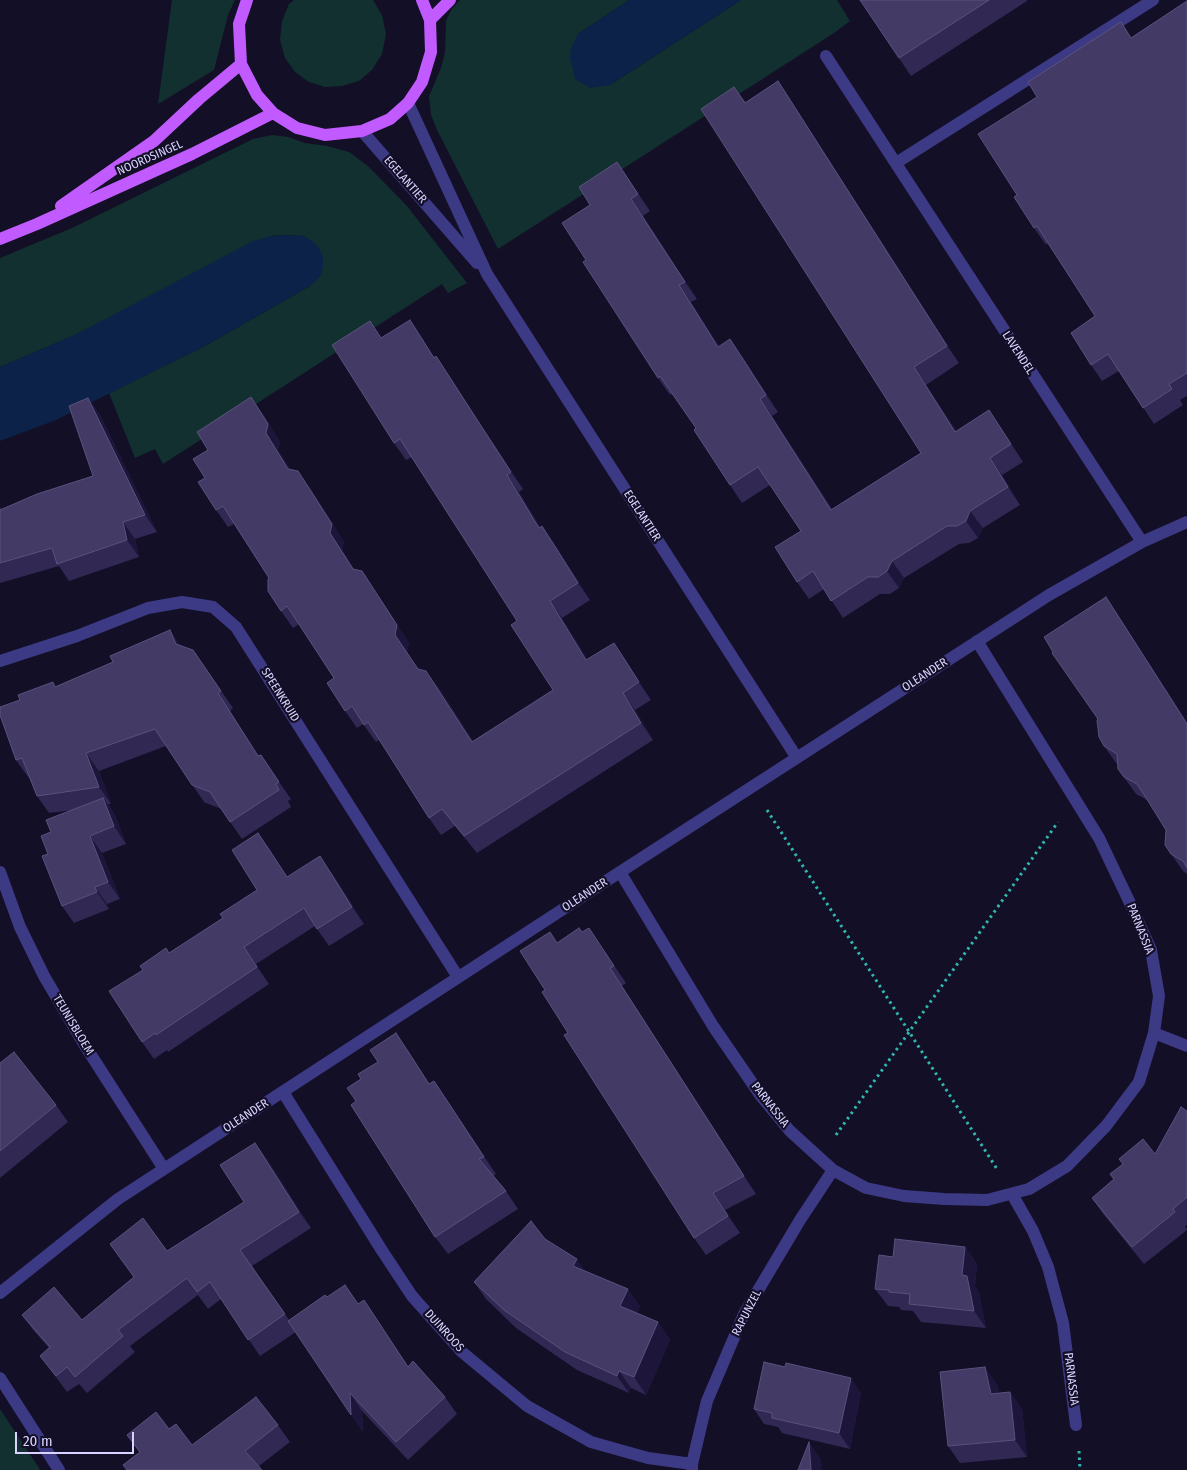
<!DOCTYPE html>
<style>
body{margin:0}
#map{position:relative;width:1187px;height:1470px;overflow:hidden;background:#130f26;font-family:"Fira Sans Condensed",sans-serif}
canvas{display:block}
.scale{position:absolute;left:15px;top:1432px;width:119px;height:22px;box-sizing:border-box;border:2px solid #d9d4ff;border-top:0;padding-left:6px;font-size:15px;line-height:18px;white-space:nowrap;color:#d9d4ff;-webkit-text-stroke:4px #130f26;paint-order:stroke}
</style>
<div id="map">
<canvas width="1187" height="1470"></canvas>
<div class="scale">20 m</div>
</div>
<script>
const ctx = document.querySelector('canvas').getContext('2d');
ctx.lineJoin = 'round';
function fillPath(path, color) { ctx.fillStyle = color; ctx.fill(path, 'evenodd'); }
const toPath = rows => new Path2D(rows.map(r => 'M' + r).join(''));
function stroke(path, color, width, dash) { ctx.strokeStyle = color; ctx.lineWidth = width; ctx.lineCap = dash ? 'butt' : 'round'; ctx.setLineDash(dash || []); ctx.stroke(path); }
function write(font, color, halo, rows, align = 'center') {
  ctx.font = font + ' "Fira Sans Condensed",sans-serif'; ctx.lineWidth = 4.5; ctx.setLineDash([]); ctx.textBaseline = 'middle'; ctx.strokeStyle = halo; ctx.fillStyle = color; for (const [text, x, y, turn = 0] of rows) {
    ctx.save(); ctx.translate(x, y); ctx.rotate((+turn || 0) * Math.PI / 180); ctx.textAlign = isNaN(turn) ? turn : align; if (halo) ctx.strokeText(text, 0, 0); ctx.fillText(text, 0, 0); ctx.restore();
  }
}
const green = toPath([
 [172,0,235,0,228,15,214,70,158,104],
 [294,0,373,0,382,15,386,34,382,54,372,70,359,81,342,86,325,87,309,82,295,72,285,58,280,40,282,21,289,4],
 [460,0,629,0,578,34,610,85,741,0,837,0,850,21,834,33,498,249,437,130,431,115,429,96,441,68,445,52,446,21,451,10],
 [272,135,288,137,305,143,327,146,349,152,368,166,407,206,467,283,448,293,442,284,163,464,155,449,135,458,109,393,203,347,310,286,305,236,284,235,271,236,75,335,0,367,0,258,72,228,253,139],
 [0,1409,39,1468,40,1470,0,1470]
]);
const water = toPath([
 [629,0,741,0,610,85,590,88,575,79,570,58,571,48,578,34],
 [284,235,305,236,317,245,323,256,323,268,320,277,310,286,203,347,56,420,0,441,0,367,75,335,253,241,271,236]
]);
const path = toPath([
 [767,810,997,1169],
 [836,1135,1058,822],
 [1079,1451,1080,1470]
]);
const street = toPath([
 [826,56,1142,542],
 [408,103,487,274,797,758],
 [362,131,477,263],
 [896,163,1153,0],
 [0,661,77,636,148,608,182,602,213,607,236,627,458,977],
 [0,872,20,927,44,976,84,1044,164,1169],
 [620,872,713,1026,761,1096,790,1131,833,1170,866,1188,904,1196,944,1199,987,1200,1029,1189,1067,1166,1106,1126,1139,1082,1154,1033,1159,996,1151,950,1129,901,1099,838,977,641],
 [1154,1033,1187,1046],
 [283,1092,381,1249,412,1296,462,1352,527,1406,591,1442,648,1458,692,1464],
 [1012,1194,1033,1231,1048,1267,1063,1323,1076,1425],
 [0,1293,118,1199,620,872,1049,595,1142,542,1187,522],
 [0,1378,59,1470],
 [692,1470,692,1464,707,1401,744,1314,800,1220,833,1170]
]);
const primary = toPath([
 [247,0,239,24,241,64,257,95,273,113,297,128,325,135,362,131,390,119,408,103,422,82,431,52,430,20,422,0],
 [430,20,450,0],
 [61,206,154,141,199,99,241,64],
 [0,239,37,224,192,154,273,113]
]);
const wall = toPath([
 [860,0,1027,0,1027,1,911,76],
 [1187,1,1187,396,1180,400,1183,405,1154,424,1119,371,1102,381,1091,365,1095,316,1048,243,1046,245,1034,228,1017,195,1132,37],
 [778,81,790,99,959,363,926,385,956,431,1001,428,1023,462,1002,475,1020,505,983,528,978,538,969,543,959,544,904,578,899,588,890,594,880,594,843,618,824,589,809,599,797,582,801,531,770,485,742,503,730,485,696,428,672,394,670,395,658,378,586,260,629,180,650,211,643,216,697,299,691,302,719,346,742,356,778,412,772,416,832,509,921,453,734,87,746,103],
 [382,338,422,338,434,357,436,356,448,374,495,446,523,489,519,492,540,527,554,543,590,600,562,618,587,659,614,643,651,700,635,710,653,740,477,853,455,826,441,835,429,818,379,740,376,742,363,724,357,728,345,711,334,678,299,624,293,628,281,611,269,578,234,524,228,527,216,510,205,478,263,414,280,442,278,450,290,469,310,488,344,542,342,550,354,569,362,571,409,643,407,652,418,669,439,688,473,741,553,690,517,621,412,457,406,460,394,443],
 [88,398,100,415,157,532,135,539,139,557,69,581,59,566,0,583,0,507,1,509,93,476],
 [1118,615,1187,722,1187,874,1183,871,1171,854,1166,830,1149,801,1136,794,1118,769,1118,764,1116,763,1104,746,1098,719,1053,652],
 [181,646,193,650,233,708,230,711,259,756,261,755,291,799,288,801,291,807,242,839,221,809,204,802,166,746,99,771,111,804,108,804,115,815,126,844,102,853,120,899,107,904,109,909,74,923,62,906,48,854,51,832,74,810,49,813,37,796,29,777,28,777,16,760,57,686],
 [258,833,287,877,332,873,364,924,329,946,315,926,256,964,269,984,168,1052,167,1050,154,1059,142,1042,169,953,223,918,257,890],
 [582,932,601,946,626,983,622,986,756,1194,725,1210,740,1233,706,1255,694,1238,568,1033,545,990,557,943],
 [408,1050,429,1084,446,1098,496,1174,493,1176,506,1191,518,1209,448,1254,435,1237,356,1101],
 [0,1063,56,1105,68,1122,0,1178],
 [1187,1111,1187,1225,1185,1226,1187,1230,1144,1264,1104,1215,1092,1198,1114,1180,1110,1174,1155,1154],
 [255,1143,267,1159,311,1228,252,1266,289,1320,327,1297,359,1304,376,1318,408,1366,445,1397,457,1414,408,1460,362,1411,363,1432,296,1332,260,1356,221,1299,208,1309,198,1295,130,1346,135,1352,87,1393,79,1384,67,1392,40,1356,49,1348,34,1331,22,1315,82,1320,134,1277,110,1244,167,1251,244,1202],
 [545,1239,585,1271,640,1306,637,1313,658,1322,670,1340,646,1395,631,1388,629,1393,577,1370,516,1328,486,1299,474,1282],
 [965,1247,977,1264,975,1286,979,1293,986,1328,921,1322,913,1311,901,1310,899,1307,888,1306,875,1289,893,1257],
 [997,1384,999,1393,1010,1392,1022,1409,1027,1457,960,1463,948,1446],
 [861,1393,850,1449,782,1433,778,1427,764,1424,754,1409],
 [278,1425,290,1442,259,1466,139,1452,127,1435,169,1429,192,1445]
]);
const shadedWall = toPath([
 [778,81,790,99,959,363,947,346],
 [631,199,643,216,697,299,685,282],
 [679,285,691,302,731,364,718,347],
 [410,320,422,338,446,375,434,358],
 [730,339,742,356,778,412,766,395],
 [436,356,495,446,523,489,511,472],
 [914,367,926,385,967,449,955,432],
 [251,397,263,414,280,442,278,450,300,486,288,469,266,433],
 [88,398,100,415,157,532,145,515],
 [760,399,772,416,843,527,831,510],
 [990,458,1002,475,1020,505,1008,487],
 [298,471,310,488,344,542,342,550,365,586,330,533],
 [507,475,519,492,551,545,539,528],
 [970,511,983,528,978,538,966,521],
 [123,522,135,539,139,557,127,540],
 [542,526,554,543,590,600,578,583],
 [892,561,904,578,899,588,887,571],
 [362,571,409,643,407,652,430,686,395,635],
 [1106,597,1118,615,1187,722,1187,724],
 [550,601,562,618,599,677,586,660],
 [170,630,182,647,176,644],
 [614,643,626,660,651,700,639,682],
 [426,671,439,688,484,759,472,742],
 [218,693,230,711,270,773,258,756],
 [623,693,635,710,653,740,641,723],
 [86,753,99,771,111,804,99,787],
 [261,755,273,772,291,799,279,782],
 [103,798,115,815,126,844,114,826],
 [258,833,271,850,299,895,287,877],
 [90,836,102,853,120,899,108,882],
 [320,856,332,873,364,924,352,907],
 [95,887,107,904,109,909,97,892],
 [244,947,256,964,269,984,257,967],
 [610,968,622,986,756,1194,744,1176],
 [396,1033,408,1050,441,1102,429,1084],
 [434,1081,446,1098,496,1174,484,1157],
 [255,1143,267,1159,311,1228,299,1212],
 [713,1193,725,1210,740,1233,728,1216],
 [965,1247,977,1264,975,1286,979,1293,986,1328,974,1311,962,1275],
 [577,1259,589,1277,573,1266],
 [628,1289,640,1306,632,1323,620,1306],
 [364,1300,420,1384,408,1367],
 [658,1322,670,1340,646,1395,634,1377],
 [985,1367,997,1384,1003,1411,991,1394],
 [619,1371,631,1388,629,1393,617,1376],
 [851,1378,861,1393,850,1449,839,1433],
 [1010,1392,1022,1409,1027,1457,1015,1440],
 [350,1393,362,1411,363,1432,351,1415],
 [809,1442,821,1459,822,1470,811,1470]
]);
const building = toPath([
 [860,0,989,0,899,58,860,0],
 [1187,1,1187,373,1169,384,1172,389,1143,408,1108,354,1091,365,1071,333,1095,316,1037,226,1034,228,1014,197,1017,195,978,134,1037,97,1028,82,1121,22,1131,38,1187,1],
 [778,81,947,346,914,367,955,432,989,410,1011,444,990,458,1008,487,970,511,966,521,957,526,947,526,892,561,887,571,878,577,868,577,831,601,813,571,797,582,775,547,801,531,758,467,730,485,694,430,696,428,660,376,658,378,583,262,586,260,562,223,590,205,579,187,617,162,638,194,631,199,685,282,679,285,718,347,730,339,766,395,760,399,831,510,921,453,701,109,734,87,745,103,778,81],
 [410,320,434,358,436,356,483,429,511,472,507,475,539,528,542,526,578,583,550,601,586,660,614,643,639,682,623,693,641,723,464,836,442,809,429,818,368,722,364,725,352,706,345,711,327,683,334,678,287,606,281,611,268,591,268,579,269,578,223,506,216,510,198,482,205,478,193,459,208,450,197,432,251,397,268,424,266,433,288,469,298,471,332,524,330,533,353,569,362,571,397,625,395,635,418,669,426,671,472,742,553,690,511,625,517,621,400,439,394,443,332,345,370,321,381,338,410,320],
 [88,398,145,515,123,522,127,540,57,564,52,548,0,563,0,510,37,494,93,476,69,406,88,398],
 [1106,597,1187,724,1187,868,1183,861,1171,854,1165,845,1166,830,1148,801,1137,784,1124,777,1118,769,1117,754,1104,746,1099,737,1097,720,1098,719,1052,653,1053,652,1044,637,1106,597],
 [170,630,176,644,193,650,221,691,218,693,258,756,261,755,279,782,276,784,279,790,230,822,210,792,192,785,155,729,86,753,99,787,37,796,22,758,16,760,0,715,0,707,20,700,18,695,53,682,55,687,113,662,110,656,170,630],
 [103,798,114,826,90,836,108,882,95,887,97,892,62,906,42,856,48,854,41,836,51,832,46,820,103,798],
 [258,833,287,877,320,856,352,907,317,929,304,908,244,947,257,967,156,1035,155,1033,142,1042,109,991,143,970,140,966,166,948,169,953,223,918,220,914,257,890,232,850,258,833],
 [579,928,582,932,589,928,614,966,610,968,744,1176,713,1193,728,1216,694,1238,564,1035,568,1033,542,992,545,990,520,951,550,932,557,943,579,928],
 [396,1033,429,1084,434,1081,484,1157,479,1159,506,1191,435,1237,351,1105,356,1101,347,1088,361,1079,358,1074,378,1062,370,1050,396,1033],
 [14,1052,56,1105,0,1151,0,1063,14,1052],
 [1181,1107,1187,1111,1187,1197,1173,1209,1175,1212,1132,1247,1092,1198,1114,1179,1110,1174,1123,1164,1119,1159,1143,1139,1155,1154,1181,1107],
 [255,1143,299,1212,240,1250,285,1314,248,1340,210,1282,197,1292,187,1278,118,1330,123,1336,75,1377,67,1367,56,1376,40,1356,50,1347,22,1315,54,1287,82,1320,134,1277,110,1244,143,1218,167,1251,244,1202,220,1165,255,1143],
 [531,1221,545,1239,577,1259,573,1266,628,1289,620,1306,658,1322,634,1377,619,1371,617,1376,565,1352,504,1310,474,1282,531,1221],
 [895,1239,965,1247,962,1275,967,1276,974,1311,909,1304,910,1294,889,1292,889,1290,875,1289,879,1255,893,1257,895,1239],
 [345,1285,358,1304,364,1300,408,1367,413,1361,445,1397,396,1442,350,1393,351,1415,288,1321,325,1295,327,1297,345,1285],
 [764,1362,785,1367,786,1363,851,1378,839,1433,772,1418,772,1413,754,1409,764,1362],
 [985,1367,991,1394,1010,1392,1015,1440,948,1446,940,1372,985,1367],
 [256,1397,278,1425,245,1451,262,1470,127,1470,123,1465,140,1452,127,1435,156,1412,169,1429,176,1424,192,1445,256,1397],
 [809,1442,811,1470,798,1470,809,1442]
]);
const streetNames = [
 ["NOORDSINGEL",150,158,-24],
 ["EGELANTIER",405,180,49],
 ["LAVENDEL",1018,353,57],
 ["EGELANTIER",642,516,57],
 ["OLEANDER",925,675,-33],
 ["SPEENKRUID",280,695,58],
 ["OLEANDER",585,895,-33],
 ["PARNASSIA",1140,929,68],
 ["TEUNISBLOEM",73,1025,59],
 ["PARNASSIA",770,1105,52],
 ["OLEANDER",246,1116,-33],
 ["RAPUNZEL",747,1313,-63],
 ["DUINROOS",444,1331,48],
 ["PARNASSIA",1071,1379,83]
];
fillPath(green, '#12302f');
fillPath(water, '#0c2248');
stroke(path, '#2fb8b0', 3, [2.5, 4]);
stroke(street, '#3d3a85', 12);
stroke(primary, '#c25bff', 12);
fillPath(wall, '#312854');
fillPath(shadedWall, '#1d163a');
fillPath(building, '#433a66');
stroke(building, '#5a527e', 1);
write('12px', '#d9d4ff', '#130f26', streetNames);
</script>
